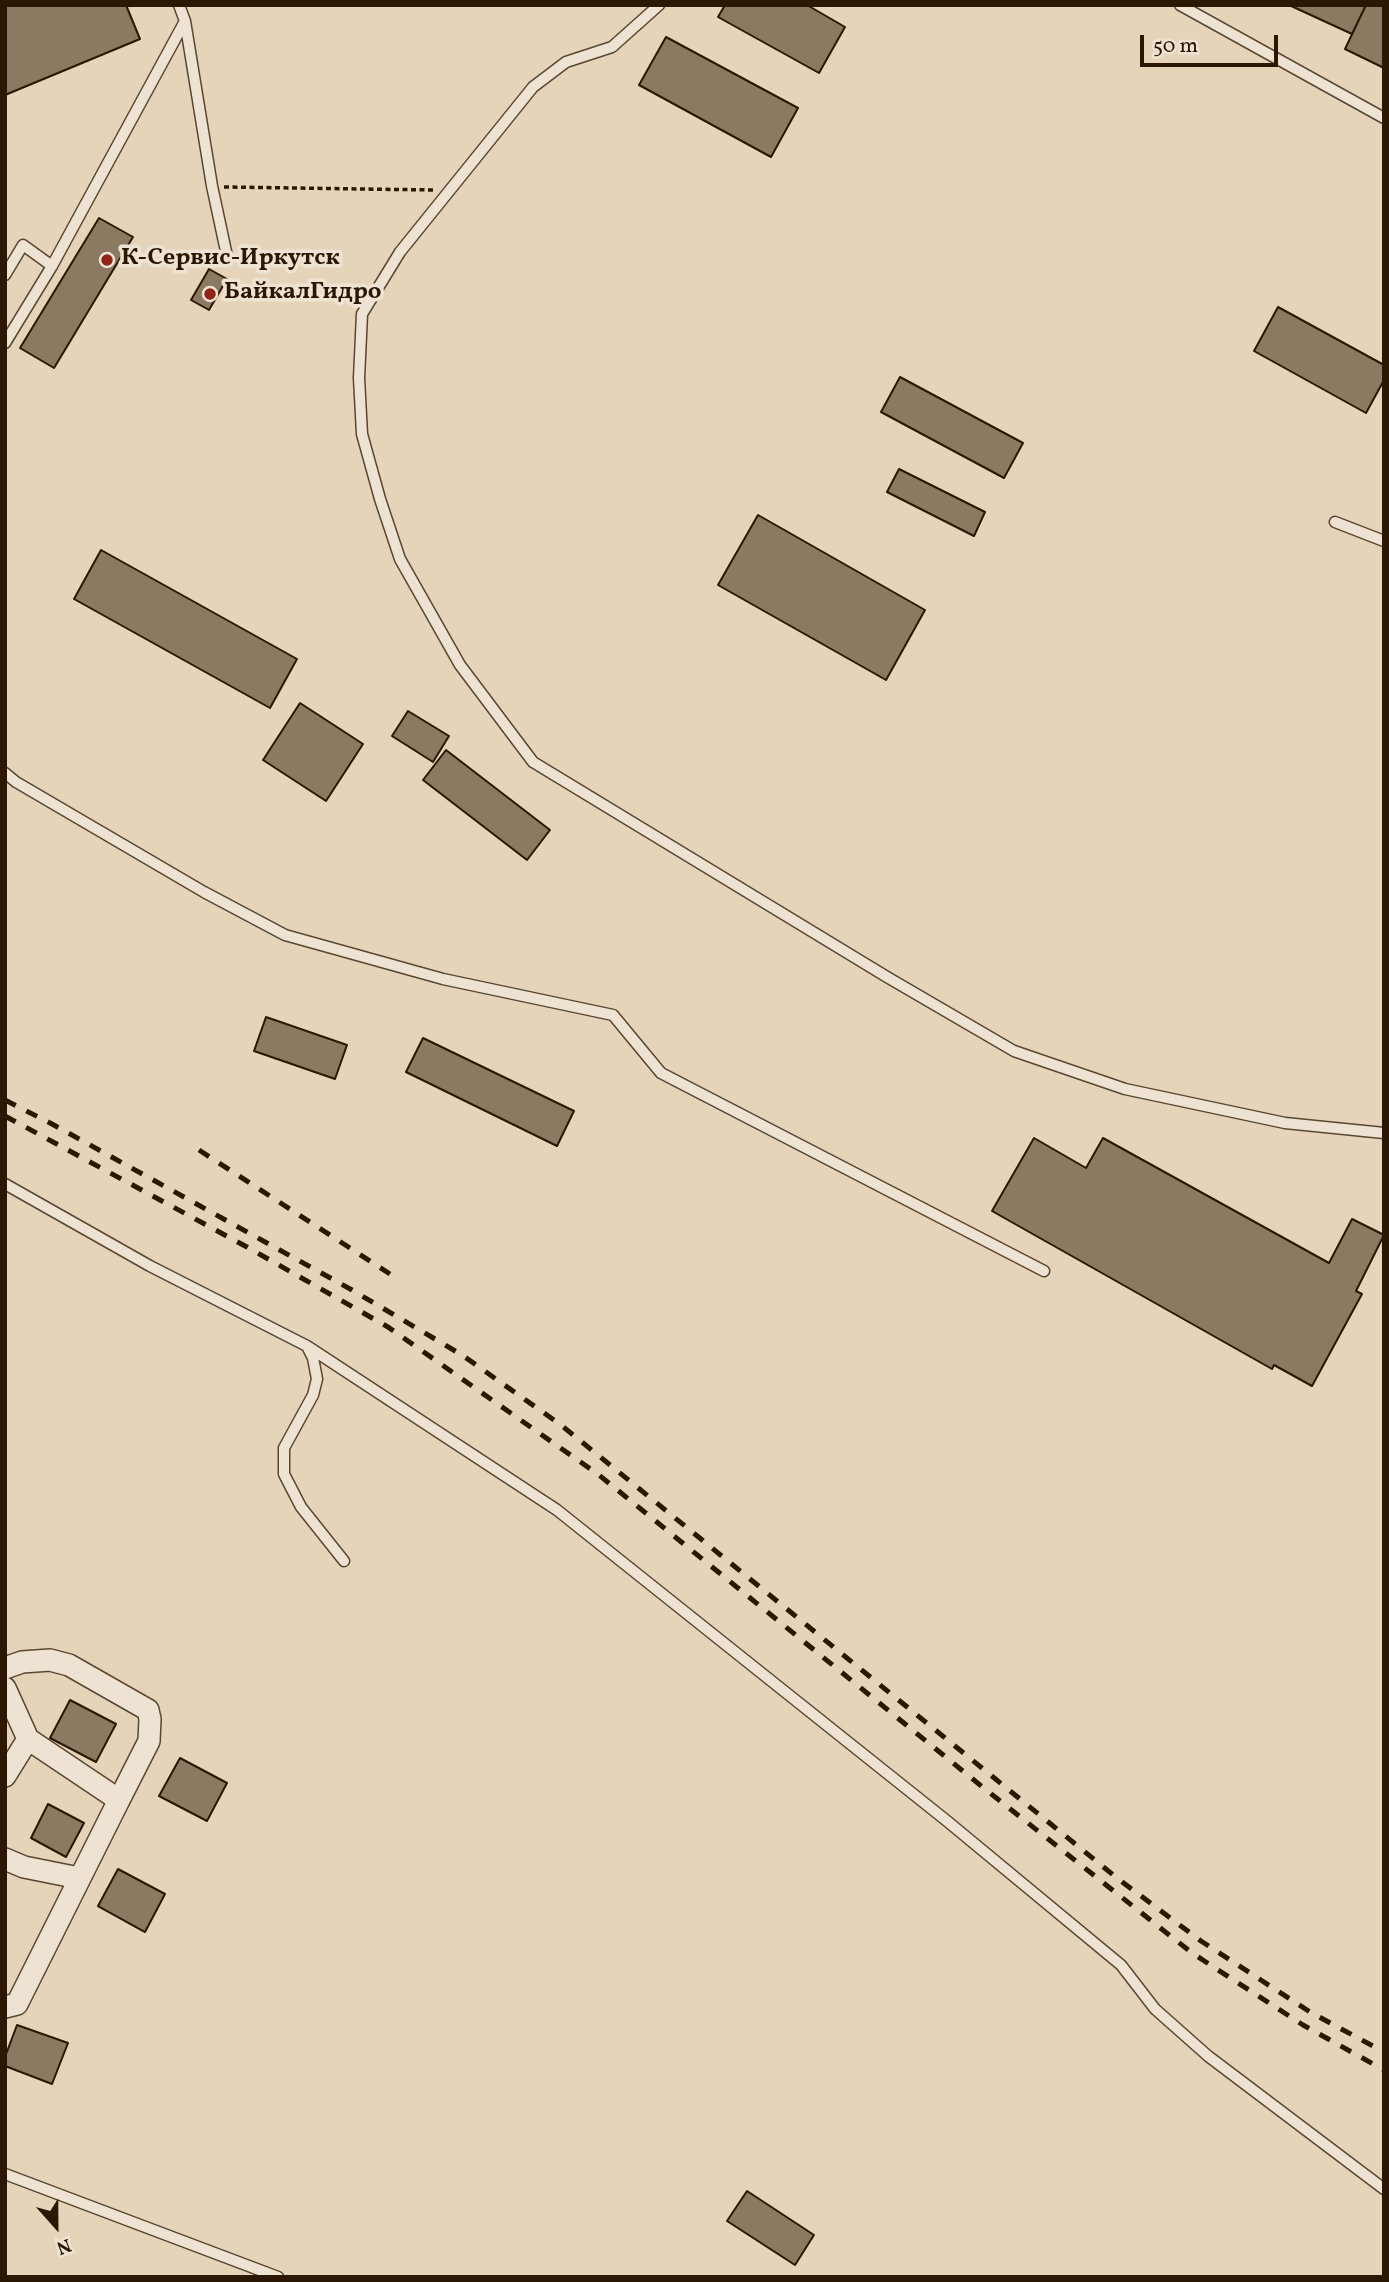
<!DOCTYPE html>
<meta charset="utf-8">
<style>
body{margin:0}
#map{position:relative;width:1389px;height:2282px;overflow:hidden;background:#e5d4b9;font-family:Vollkorn,serif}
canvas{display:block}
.frame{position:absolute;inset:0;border:7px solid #2b1703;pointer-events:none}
.north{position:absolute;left:21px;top:2191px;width:70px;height:70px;-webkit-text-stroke:5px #eee3d2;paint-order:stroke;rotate:159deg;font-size:19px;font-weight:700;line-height:28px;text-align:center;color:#2b1703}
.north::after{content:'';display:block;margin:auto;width:24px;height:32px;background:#2b1703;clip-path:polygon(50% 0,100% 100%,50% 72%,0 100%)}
.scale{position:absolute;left:1140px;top:35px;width:138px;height:32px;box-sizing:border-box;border:4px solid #2b1703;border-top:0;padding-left:9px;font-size:21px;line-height:24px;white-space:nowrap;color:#2b1703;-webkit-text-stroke:5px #eee3d2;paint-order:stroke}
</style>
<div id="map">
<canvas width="1389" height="2282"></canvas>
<div class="frame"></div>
<div class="north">N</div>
<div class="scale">50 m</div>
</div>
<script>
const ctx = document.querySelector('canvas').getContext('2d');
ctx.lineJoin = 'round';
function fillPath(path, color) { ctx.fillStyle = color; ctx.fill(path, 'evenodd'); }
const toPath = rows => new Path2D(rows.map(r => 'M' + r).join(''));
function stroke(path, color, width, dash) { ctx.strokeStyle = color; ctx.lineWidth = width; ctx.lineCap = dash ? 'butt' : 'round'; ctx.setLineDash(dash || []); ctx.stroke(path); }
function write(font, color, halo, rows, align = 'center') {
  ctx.font = font + ' Vollkorn,serif'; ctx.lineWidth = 7; ctx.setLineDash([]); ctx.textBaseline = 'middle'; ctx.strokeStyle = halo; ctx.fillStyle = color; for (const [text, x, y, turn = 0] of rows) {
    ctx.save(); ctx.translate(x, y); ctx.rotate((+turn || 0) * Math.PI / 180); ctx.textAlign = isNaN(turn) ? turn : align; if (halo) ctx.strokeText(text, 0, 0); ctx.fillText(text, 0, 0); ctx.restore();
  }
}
const building = toPath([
 [5,5,126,5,140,39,5,95,5,5],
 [725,5,807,5,845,27,819,73,718,17,725,5],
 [1289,5,1366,5,1352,34,1289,5],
 [1366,5,1384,5,1384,68,1345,49,1366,5],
 [666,37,798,108,771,157,639,85,666,37],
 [99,218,133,237,54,368,20,348,99,218],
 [209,269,227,279,209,310,191,300,209,269],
 [1278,307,1384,365,1384,380,1366,413,1254,351,1278,307],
 [900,377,1023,443,1004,478,881,412,900,377],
 [899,469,985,512,974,536,887,492,899,469],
 [758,515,925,610,886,680,718,585,758,515],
 [101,550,297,659,270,708,74,599,101,550],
 [300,703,363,744,326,801,263,760,300,703],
 [408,711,449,736,433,762,392,736,408,711],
 [446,750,550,830,527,860,423,780,446,750],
 [266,1017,347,1045,335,1079,254,1051,266,1017],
 [423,1038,574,1111,557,1146,406,1072,423,1038],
 [1034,1138,1086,1168,1103,1138,1329,1263,1352,1219,1384,1235,1356,1291,1362,1294,1312,1386,1274,1365,1272,1369,992,1211,1034,1138],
 [70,1700,116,1724,96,1762,50,1738,70,1700],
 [180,1758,227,1783,207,1821,159,1796,180,1758],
 [48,1804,84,1823,66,1857,31,1838,48,1804],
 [118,1869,165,1894,145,1932,98,1906,118,1869],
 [17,2025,68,2043,52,2084,5,2066,5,2057,17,2025],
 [747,2191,814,2235,795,2265,727,2221,747,2191]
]);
const path = toPath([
 [224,187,434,190]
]);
const lane = toPath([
 [179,5,185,21,212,186,227,256],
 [659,5,612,47,566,62,533,87,400,252,362,314,359,378,362,434,380,499,400,559,460,665,533,762,887,977,1014,1051,1125,1089,1285,1123,1384,1133],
 [1180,5,1384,118],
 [5,275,23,245,52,266],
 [5,343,52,266,185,21],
 [1335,522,1384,541],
 [5,773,16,782,204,892,285,935,443,979,613,1015,661,1073,1044,1271],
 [5,1184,150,1266,307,1346,313,1358,317,1379,313,1395,284,1448,284,1474,301,1507,344,1561],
 [307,1346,557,1510,947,1821,1121,1965,1155,2009,1208,2056,1384,2189],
 [5,2174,278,2277]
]);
const street = toPath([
 [5,1668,22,1662,50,1660,69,1665,148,1710,150,1719,149,1741,119,1800,28,1739],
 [5,1688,28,1739,5,1776],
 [5,1859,24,1867,79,1878],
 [5,2007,17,2004,119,1800]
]);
const rail = toPath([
 [5,1100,52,1124,352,1290,462,1355,561,1425,1117,1878,1201,1941,1310,2012,1384,2052],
 [5,1116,247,1247,388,1327,599,1475,985,1789,1192,1953,1303,2025,1384,2070],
 [199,1150,390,1274]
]);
const markers = [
 [107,260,7,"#8f2418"],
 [210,294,7,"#8f2418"]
];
const poiNames = [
 ["К-Сервис-Иркутск",121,260],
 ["БайкалГидро",224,294]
];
fillPath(building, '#8c7962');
stroke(building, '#2b1703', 2);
stroke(lane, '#5a4630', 13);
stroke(street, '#5a4630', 24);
stroke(path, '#2b1703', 3.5, [5, 3.5]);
stroke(lane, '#eee3d2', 10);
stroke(street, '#eee3d2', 21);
stroke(rail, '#2b1703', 5, [12, 12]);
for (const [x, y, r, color] of markers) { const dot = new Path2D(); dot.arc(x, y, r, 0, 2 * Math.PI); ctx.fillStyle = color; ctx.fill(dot); stroke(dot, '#eee3d2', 2.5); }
write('bold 24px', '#2b1703', '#eee3d2', poiNames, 'left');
</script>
